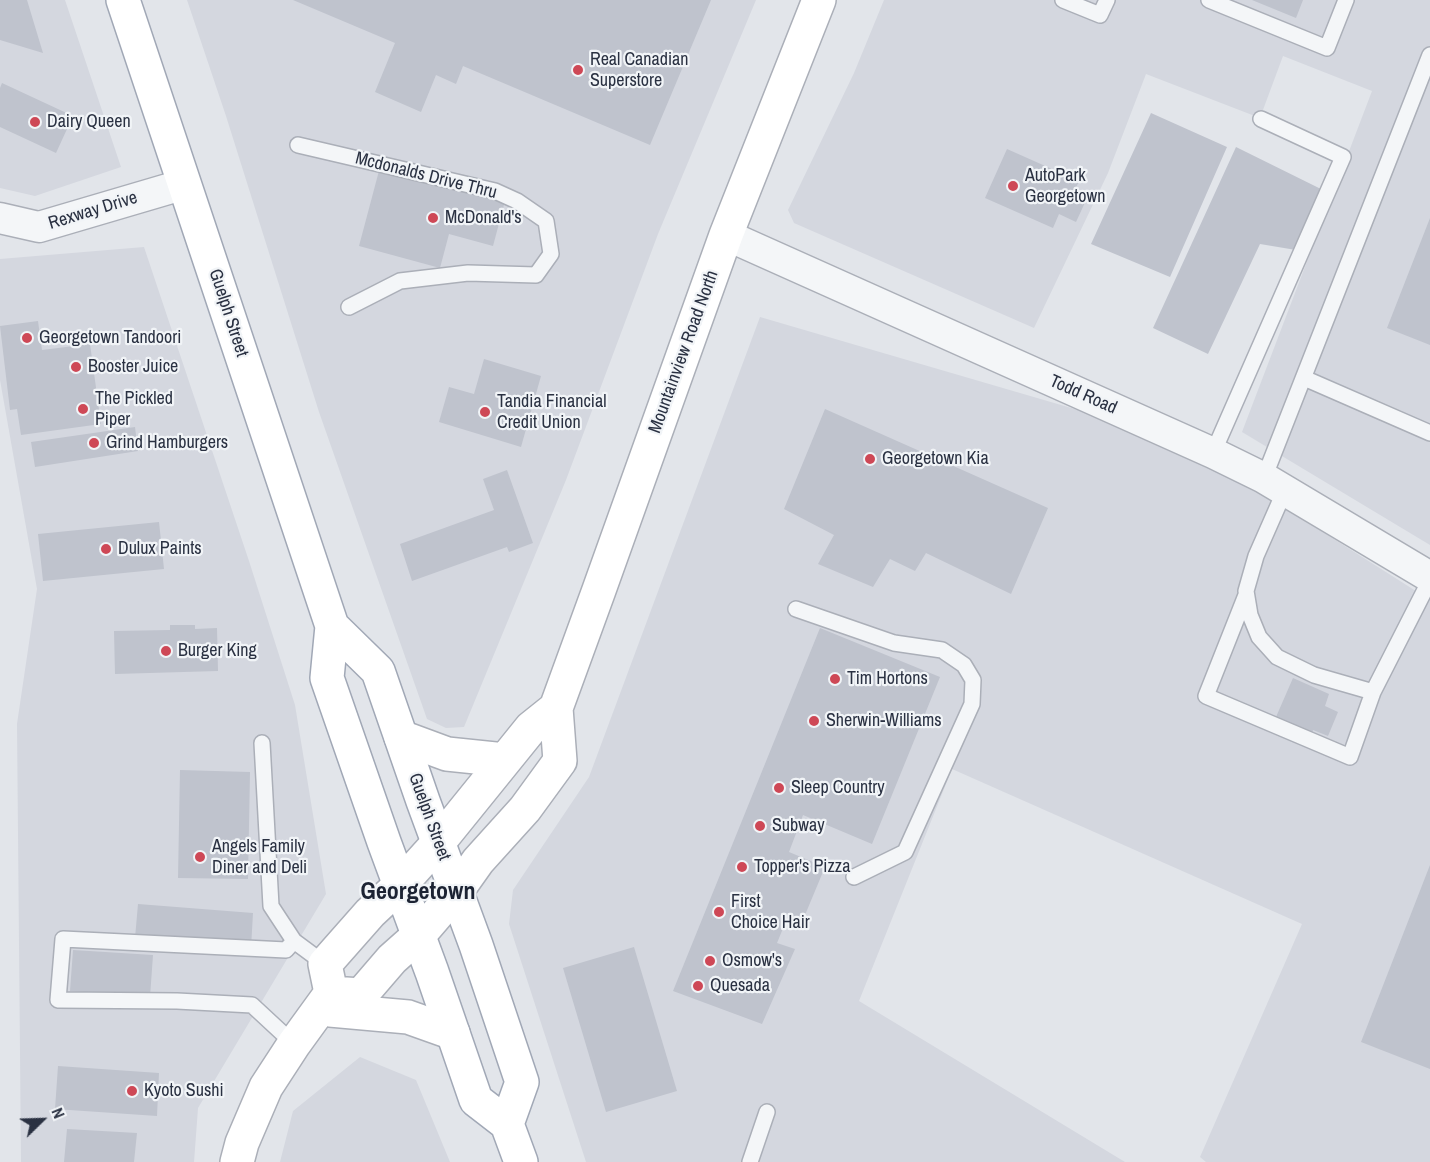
<!DOCTYPE html>
<style>
body{margin:0}
#map{position:relative;width:1430px;height:1162px;overflow:hidden;background:#e2e5ea;font-family:"Archivo Narrow",sans-serif}
canvas{display:block}
.north{position:absolute;left:12px;top:1090px;width:60px;height:60px;-webkit-text-stroke:4px #f1f4f7;paint-order:stroke;rotate:67deg;font-size:16px;font-weight:700;line-height:24px;text-align:center;color:#2a3142}
.north::after{content:'';display:block;margin:auto;width:21px;height:27px;background:#2a3142;clip-path:polygon(50% 0,100% 100%,50% 72%,0 100%)}
</style>
<div id="map">
<canvas width="1430" height="1162"></canvas>
<div class="north">N</div>
</div>
<script>
const ctx = document.querySelector('canvas').getContext('2d');
ctx.lineJoin = 'round';
function fillPath(path, color) { ctx.fillStyle = color; ctx.fill(path, 'evenodd'); }
const toPath = rows => new Path2D(rows.map(r => 'M' + r).join(''));
function stroke(path, color, width, dash) { ctx.strokeStyle = color; ctx.lineWidth = width; ctx.lineCap = dash ? 'butt' : 'round'; ctx.setLineDash(dash || []); ctx.stroke(path); }
function write(font, color, halo, rows, align = 'center') {
  ctx.font = font + ' "Archivo Narrow",sans-serif'; ctx.lineWidth = 4.5; ctx.setLineDash([]); ctx.textBaseline = 'middle'; ctx.strokeStyle = halo; ctx.fillStyle = color; for (const [text, x, y, turn = 0] of rows) {
    ctx.save(); ctx.translate(x, y); ctx.rotate((+turn || 0) * Math.PI / 180); ctx.textAlign = isNaN(turn) ? turn : align; if (halo) ctx.strokeText(text, 0, 0); ctx.fillText(text, 0, 0); ctx.restore();
  }
}
const built = toPath([
 [0,0,65,0,121,167,35,196,0,188],
 [187,0,756,0,658,234,566,480,464,727,446,728,427,719,319,412,226,116],
 [884,0,1430,0,1430,545,1242,432,1372,91,1283,56,1260,118,1146,74,1108,173,1034,328,794,223,788,210,854,73],
 [144,247,249,561,295,705,326,894,198,1108,194,1162,21,1162,17,724,37,589,0,380,0,259],
 [760,317,1085,412,1255,489,1430,600,1430,1162,1206,1162,1200,1157,1302,924,952,769,859,1001,1125,1162,586,1162,509,924,513,890,589,777],
 [360,1057,416,1080,450,1162,280,1162,293,1111]
]);
const building = toPath([
 [0,0,27,0,43,53,0,40],
 [293,0,711,0,650,145,463,66,456,84,436,75,421,112,375,92,395,43],
 [1252,0,1303,0,1296,18],
 [2,83,73,116,56,153,0,127,0,88],
 [1151,113,1227,147,1170,277,1091,244],
 [1236,147,1325,191,1296,250,1260,244,1208,354,1153,328],
 [1007,149,1079,181,1075,190,1088,196,1076,222,1059,214,1053,228,985,198],
 [380,167,505,201,493,246,449,234,440,268,359,246],
 [1430,218,1430,345,1387,328],
 [38,321,42,350,90,344,101,424,21,435,17,409,10,410,0,326],
 [484,359,541,376,521,447,439,422,449,387,474,394],
 [825,409,1048,508,1011,594,926,553,915,571,890,559,873,587,818,564,834,535,784,509],
 [135,427,138,451,35,467,31,442],
 [507,470,533,543,509,552,507,547,412,581,400,544,494,510,483,479],
 [159,522,164,569,43,581,38,534],
 [170,625,195,625,195,629,217,628,218,671,115,674,114,631,170,630],
 [820,628,940,677,872,844,803,815,789,852,825,867,800,927,786,921,777,943,795,949,762,1024,673,991],
 [1293,678,1329,694,1325,706,1338,712,1328,736,1313,730,1312,733,1276,717],
 [180,770,250,772,248,879,178,878],
 [1430,865,1430,1069,1361,1042],
 [138,904,253,913,251,948,135,938],
 [634,947,677,1091,606,1112,563,968],
 [73,950,153,955,150,997,70,991],
 [58,1066,159,1073,157,1116,55,1109],
 [67,1129,137,1133,134,1162,64,1162]
]);
const lane = toPath([
 [1063,0,1100,15,1107,0],
 [1209,0,1327,48,1346,0],
 [298,145,495,191,517,201,546,221,551,254,536,275,468,273,400,281,349,307],
 [1304,378,1430,433],
 [1213,453,1343,157,1261,119],
 [1264,478,1430,55],
 [1285,490,1256,556,1246,591,1250,615,1259,637,1277,657,1314,675,1373,692,1430,580],
 [1246,595,1206,696,1350,757,1373,692],
 [796,609,894,643,942,650,964,665,973,680,972,704,905,852,854,877],
 [262,743,271,906,294,941,325,964],
 [294,941,286,950,63,939,58,1000,177,1001,252,1005,294,1044],
 [750,1162,767,1112]
]);
const street = toPath([
 [0,218,39,227,185,184],
 [726,235,1213,453,1264,478,1430,577]
]);
const secondary = toPath([
 [401,737,447,754,505,760],
 [331,993,361,995,392,959,419,935,456,892,478,861,525,809,560,761,556,708,599,590,726,235,819,0],
 [330,1010,408,1017,453,1033],
 [237,1162,242,1143,266,1087,294,1044,331,993,325,964,370,913,400,885,438,843,531,728,556,708]
]);
const primary = toPath([
 [123,0,332,626,327,678,384,842,432,972,476,1100,507,1124,521,1162],
 [332,626,378,671,423,801,476,945,522,1082,507,1124]
]);
const markers = [
 [578,70,6,"#ce4856"],
 [35,122,6,"#ce4856"],
 [1013,186,6,"#ce4856"],
 [433,218,6,"#ce4856"],
 [27,338,6,"#ce4856"],
 [76,367,6,"#ce4856"],
 [83,409,6,"#ce4856"],
 [485,412,6,"#ce4856"],
 [94,443,6,"#ce4856"],
 [870,459,6,"#ce4856"],
 [106,549,6,"#ce4856"],
 [166,651,6,"#ce4856"],
 [835,679,6,"#ce4856"],
 [814,721,6,"#ce4856"],
 [779,788,6,"#ce4856"],
 [760,826,6,"#ce4856"],
 [200,857,6,"#ce4856"],
 [742,867,6,"#ce4856"],
 [719,912,6,"#ce4856"],
 [710,961,6,"#ce4856"],
 [698,986,6,"#ce4856"],
 [132,1091,6,"#ce4856"]
];
const poiNames = [
 ["Real Canadian",590,60],
 ["Superstore",590,81],
 ["Dairy Queen",47,122],
 ["AutoPark",1025,176],
 ["Georgetown",1025,197],
 ["McDonald's",445,218],
 ["Georgetown Tandoori",39,338],
 ["Booster Juice",88,367],
 ["The Pickled",95,399],
 ["Piper",95,420],
 ["Tandia Financial",497,402],
 ["Credit Union",497,423],
 ["Grind Hamburgers",106,443],
 ["Georgetown Kia",882,459],
 ["Dulux Paints",118,549],
 ["Burger King",178,651],
 ["Tim Hortons",847,679],
 ["Sherwin-Williams",826,721],
 ["Sleep Country",791,788],
 ["Subway",772,826],
 ["Angels Family",212,847],
 ["Diner and Deli",212,868],
 ["Topper's Pizza",754,867],
 ["First",731,902],
 ["Choice Hair",731,923],
 ["Osmow's",722,961],
 ["Quesada",710,986],
 ["Kyoto Sushi",144,1091]
];
const streetNames = [
 ["Mcdonalds Drive Thru",426,176,14],
 ["Rexway Drive",93,211,-17],
 ["Guelph Street",228,313,72],
 ["Mountainview Road North",684,352,-70],
 ["Todd Road",1083,395,24],
 ["Guelph Street",429,817,70]
];
const districtNames = [
 ["Georgetown",418,893]
];
fillPath(built, '#d4d7df');
fillPath(building, '#bfc3cd');
stroke(lane, '#abafb8', 18);
stroke(street, '#abafb8', 33);
stroke(secondary, '#abafb8', 36);
stroke(primary, '#a1a8b6', 36);
stroke(lane, '#f4f6f8', 15);
stroke(street, '#f4f6f8', 30);
stroke(secondary, '#fff', 33);
stroke(primary, '#fff', 33);
for (const [x, y, r, color] of markers) { const dot = new Path2D(); dot.arc(x, y, r, 0, 2 * Math.PI); ctx.fillStyle = color; ctx.fill(dot); stroke(dot, '#f1f4f7', 2); }
write('18px', '#2a3142', '#f1f4f7', poiNames, 'left');
write('18px', '#2a3142', '#f1f4f7', streetNames);
write('bold 24px', '#1c2333', '#f1f4f7', districtNames);
</script>
